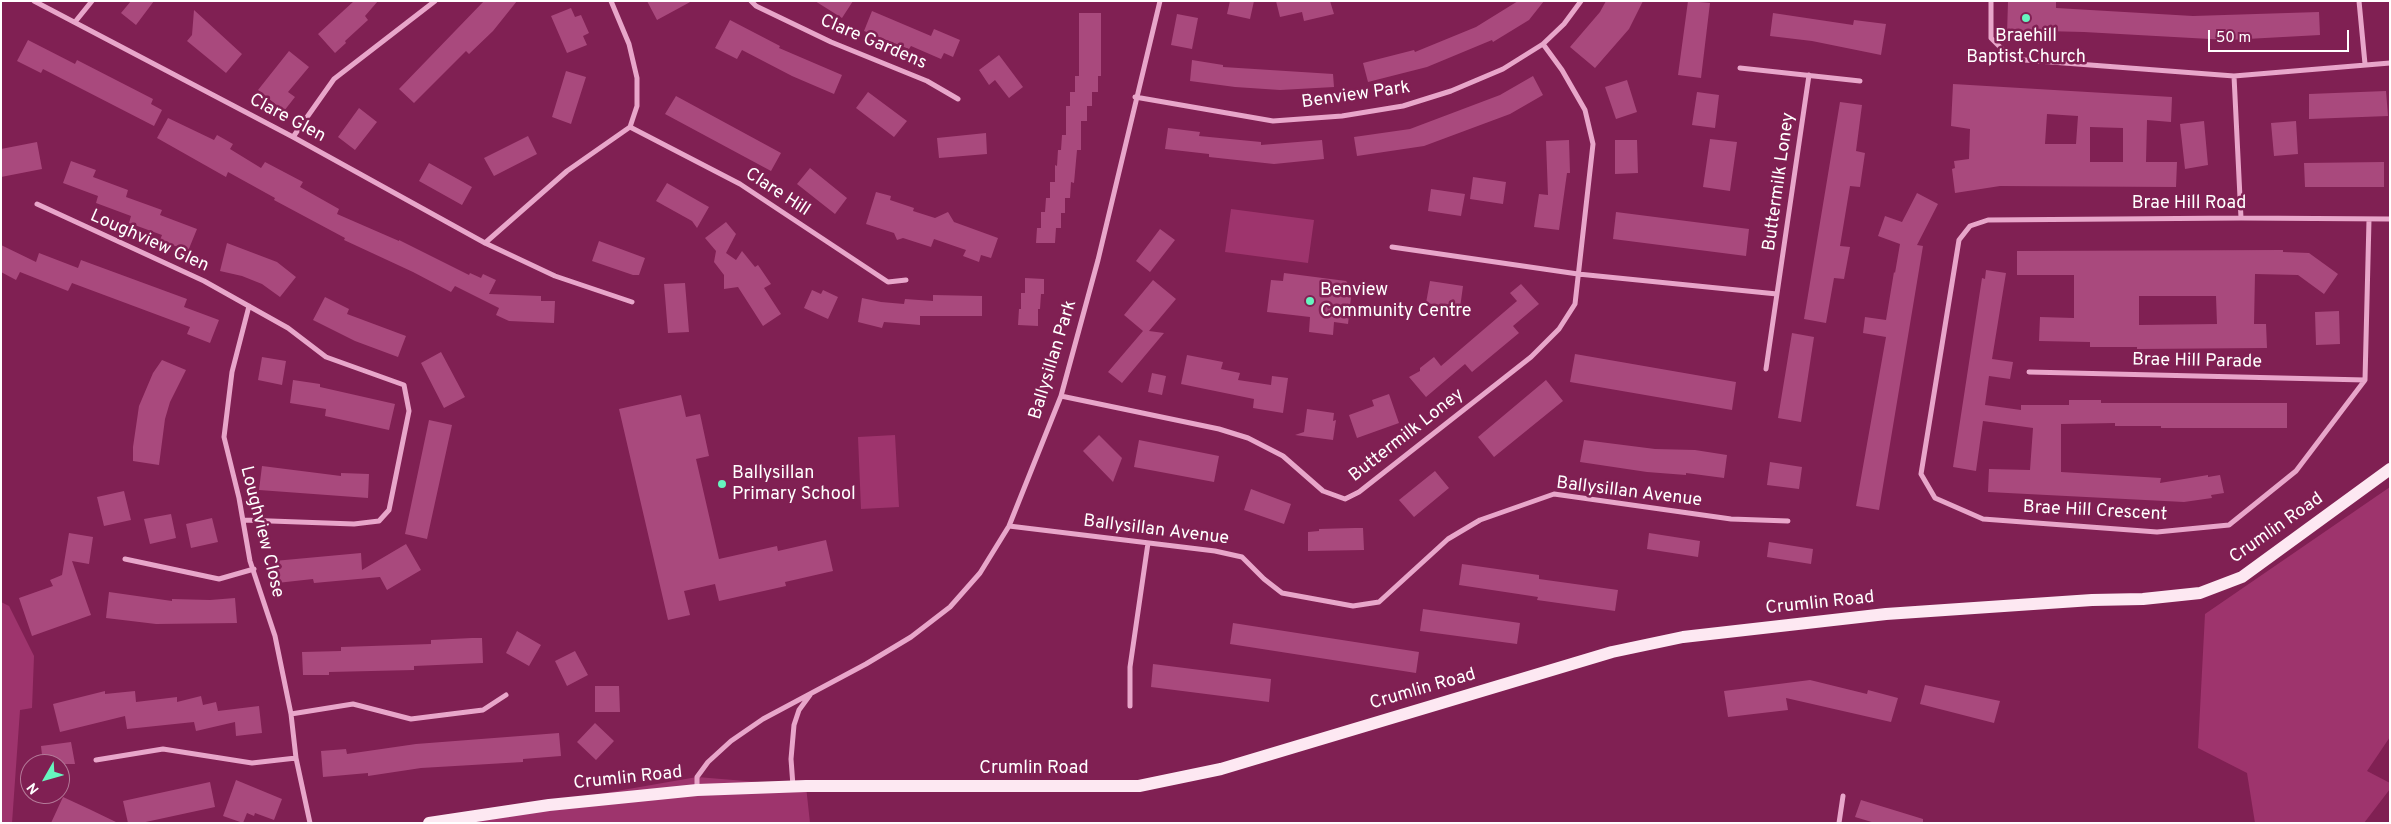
<!DOCTYPE html>
<style>
body{margin:0}
#map{position:relative;width:2391px;height:824px;overflow:hidden;background:#802053;font-family:Overpass,sans-serif}
canvas{display:block}
.frame{position:absolute;inset:0;border:2px solid #fff;pointer-events:none}
.north{position:absolute;left:20px;top:754px;width:50px;height:50px;box-sizing:border-box;background:#802053;border:1px solid #b37998;border-radius:50%;rotate:232deg;font-size:14px;font-weight:700;line-height:20px;text-align:center;color:#fff}
.north::after{content:'';display:block;margin:auto;width:18px;height:22px;background:#66f5bf;clip-path:polygon(50% 0,100% 100%,50% 72%,0 100%)}
.scale{position:absolute;left:2208px;top:30px;width:141px;height:22px;box-sizing:border-box;border:2px solid #fff;border-top:0;padding-left:6px;font-size:15px;line-height:18px;white-space:nowrap;color:#fff;-webkit-text-stroke:4px #802053;paint-order:stroke}
</style>
<div id="map">
<canvas width="2391" height="824"></canvas>
<div class="frame"></div>
<div class="north">N</div>
<div class="scale">50 m</div>
</div>
<script>
const ctx = document.querySelector('canvas').getContext('2d');
ctx.lineJoin = 'round';
function fillPath(path, color) { ctx.fillStyle = color; ctx.fill(path, 'evenodd'); }
const toPath = rows => new Path2D(rows.map(r => 'M' + r).join(''));
function stroke(path, color, width, dash) { ctx.strokeStyle = color; ctx.lineWidth = width; ctx.lineCap = dash ? 'butt' : 'round'; ctx.setLineDash(dash || []); ctx.stroke(path); }
function write(font, color, halo, rows, align = 'center') {
  ctx.font = font + ' Overpass,sans-serif'; ctx.lineWidth = 5; ctx.setLineDash([]); ctx.textBaseline = 'middle'; ctx.strokeStyle = halo; ctx.fillStyle = color; for (const [text, x, y, turn = 0] of rows) {
    ctx.save(); ctx.translate(x, y); ctx.rotate((+turn || 0) * Math.PI / 180); ctx.textAlign = isNaN(turn) ? turn : align; if (halo) ctx.strokeText(text, 0, 0); ctx.fillText(text, 0, 0); ctx.restore();
  }
}
const green = toPath([
 [1231,209,1314,220,1308,263,1225,252],
 [895,435,899,507,861,509,858,437],
 [2390,487,2390,737,2367,771,2390,783,2390,789,2364,823,2255,823,2247,773,2198,748,2205,614],
 [1,602,9,606,34,656,32,708,20,710,12,823,1,823],
 [697,777,806,786,810,823,434,823]
]);
const building = toPath([
 [131,1,154,1,136,25,121,13],
 [354,1,378,1,365,16,368,20,345,41,346,43,335,53,318,34],
 [484,1,517,1,493,31,469,54,466,51,414,103,399,89],
 [647,1,692,1,657,20],
 [815,1,853,1,842,18],
 [1230,1,1254,1,1250,19,1227,14],
 [1276,1,1330,1,1334,14,1304,21,1302,12,1280,17],
 [1518,1,1544,1,1529,20,1493,42,1492,40,1427,67,1368,82,1363,63,1414,50,1415,52,1476,27],
 [1606,1,1643,1,1629,29,1595,68,1570,47,1600,12],
 [1688,1,1710,3,1701,78,1678,75],
 [2008,1,2056,1,2056,8,2193,16,2319,12,2320,35,2228,40,2084,32,2044,31,2044,37,2007,35],
 [571,8,575,17,581,15,589,33,583,36,587,45,567,53,551,16],
 [194,10,242,54,226,73,187,41,192,35],
 [872,11,931,36,934,29,960,40,953,57,944,53,941,59,911,46,909,49,864,31],
 [1079,13,1101,13,1101,76,1098,76,1098,92,1092,92,1092,106,1087,106,1087,121,1081,121,1081,150,1077,150,1074,183,1071,182,1070,198,1065,198,1065,213,1061,213,1061,228,1056,228,1055,243,1036,243,1037,228,1041,228,1041,212,1045,212,1046,198,1050,198,1050,182,1055,182,1055,165,1057,166,1058,150,1061,150,1062,135,1066,135,1066,106,1070,106,1070,92,1075,92,1075,76,1079,76],
 [1773,13,1853,25,1854,20,1886,24,1881,55,1812,41,1770,36],
 [1177,14,1198,18,1192,49,1171,45],
 [730,20,780,46,779,48,842,75,834,94,792,76,742,50,737,59,715,48],
 [28,40,75,64,77,60,153,99,151,104,162,110,154,126,43,69,41,73,17,61],
 [289,51,309,67,288,92,295,97,284,111,258,90],
 [999,55,1023,87,1009,98,995,80,989,85,979,70],
 [1192,60,1223,65,1223,67,1333,74,1334,87,1280,90,1235,87,1190,81],
 [566,71,586,77,571,124,552,117],
 [1533,76,1543,95,1510,114,1424,146,1357,156,1354,137,1410,129,1500,95],
 [1627,80,1637,112,1616,119,1605,87],
 [1953,84,2172,97,2171,122,2147,120,2146,162,2177,162,2176,187,2000,186,1955,193,1952,169,1955,168,1954,161,1969,159,1970,129,1951,126],
 [2047,114,2078,116,2076,144,2045,144],
 [2090,127,2123,128,2123,162,2090,162],
 [2386,91,2388,116,2309,119,2309,94],
 [868,92,907,121,894,137,856,108],
 [1697,92,1719,95,1715,128,1692,125],
 [676,96,781,153,771,171,665,114],
 [1840,102,1862,105,1856,151,1865,153,1860,187,1850,186,1840,246,1850,247,1844,279,1834,278,1826,323,1804,319],
 [359,108,377,122,355,150,338,137],
 [168,118,214,140,217,135,233,144,230,149,261,168,265,162,303,182,300,187,339,209,337,214,399,241,399,240,469,275,470,273,481,278,483,274,496,280,489,294,541,296,541,301,555,301,554,323,509,321,496,315,499,308,455,286,451,292,413,272,344,240,345,238,274,200,275,198,228,172,226,177,157,138],
 [2204,121,2208,165,2185,169,2180,124],
 [2296,121,2298,154,2274,156,2271,123],
 [1168,128,1200,132,1199,136,1261,142,1261,145,1322,140,1324,159,1274,164,1209,157,1209,154,1165,149],
 [986,133,987,154,939,158,937,138],
 [528,136,537,154,494,176,484,158],
 [1710,139,1737,142,1730,191,1703,187],
 [1569,140,1570,173,1567,173,1559,230,1534,227,1539,194,1548,195,1546,141],
 [1615,140,1637,140,1638,173,1615,174],
 [37,142,42,169,1,177,1,149],
 [71,161,96,170,93,177,128,190,126,197,162,210,160,215,197,229,188,251,160,240,162,235,129,223,131,216,96,203,98,196,63,183],
 [2384,162,2384,187,2305,187,2304,163],
 [429,163,472,187,462,205,419,181],
 [810,168,847,198,835,214,797,184],
 [1473,177,1506,182,1503,204,1470,199],
 [667,183,709,207,697,228,692,221,656,201],
 [1431,189,1465,194,1461,216,1428,211],
 [876,192,891,196,890,200,914,208,913,211,935,218,948,212,954,222,998,238,991,258,981,255,979,262,963,256,966,250,934,239,931,247,903,238,897,240,894,233,866,224],
 [1917,193,1938,204,1917,245,1923,246,1879,510,1856,506,1886,337,1863,333,1865,317,1886,320,1894,272,1895,273,1900,244,1878,236,1885,216,1902,222],
 [1616,212,1749,229,1746,256,1613,239],
 [726,222,736,234,726,253,736,260,742,251,755,267,758,265,771,284,764,288,781,314,763,326,738,287,724,289,724,275,714,262,716,251,705,238],
 [1160,229,1175,240,1150,272,1136,261],
 [599,241,645,258,639,275,633,275,592,261],
 [227,243,277,262,296,277,280,297,262,284,242,276,220,271],
 [1,245,36,262,39,253,78,268,81,260,187,299,184,307,219,320,210,343,187,334,190,327,72,283,68,291,20,272,16,280,1,272],
 [2283,250,2283,252,2309,253,2338,274,2324,294,2298,275,2255,274,2254,324,2266,324,2267,348,2137,349,2137,347,2090,347,2090,342,2039,341,2040,317,2074,318,2074,275,2017,275,2017,251],
 [2139,296,2216,296,2217,324,2139,325],
 [1986,270,2006,273,1992,359,2013,362,2010,379,1989,376,1985,405,2021,410,2021,405,2069,405,2069,400,2101,400,2101,403,2287,403,2287,428,2161,428,2161,426,2115,426,2115,423,2061,424,2061,472,2161,478,2160,483,2208,475,2208,477,2220,475,2224,493,2211,495,2212,498,2184,502,1988,492,1989,469,2030,470,2033,428,1983,421,1976,471,1953,467,1982,278,1985,279],
 [1284,273,1346,281,1352,289,1348,324,1334,322,1333,335,1309,332,1310,317,1267,312,1271,280,1283,281],
 [1025,278,1044,279,1044,294,1041,294,1040,309,1038,309,1038,326,1018,325,1019,309,1021,309,1021,293,1025,293],
 [1153,280,1176,299,1149,331,1164,333,1122,383,1108,372,1143,331,1124,315],
 [1430,281,1463,286,1460,308,1426,303],
 [685,283,689,332,668,333,664,284],
 [1521,284,1539,304,1513,326,1519,333,1472,372,1465,364,1426,397,1409,377,1420,371,1420,368,1434,357,1441,366,1517,301,1510,293],
 [812,290,821,294,823,290,838,297,828,319,804,308],
 [933,295,982,296,982,316,920,316,920,325,884,322,882,328,858,322,862,298,881,302,904,304,905,299,933,301],
 [325,297,349,309,347,314,406,336,398,357,355,341,313,320],
 [2339,311,2340,344,2316,345,2315,312],
 [1792,333,1814,337,1801,422,1778,418],
 [441,352,465,397,444,408,421,363],
 [1575,354,1736,382,1732,410,1570,382],
 [1187,355,1223,362,1221,369,1240,373,1238,380,1271,385,1272,376,1288,378,1283,413,1253,408,1254,399,1181,384],
 [262,357,286,361,282,385,258,380],
 [162,360,186,370,170,402,165,419,159,465,133,461,133,447,139,406,153,373],
 [1152,373,1166,376,1162,395,1148,392],
 [293,380,320,384,320,387,395,404,389,430,325,416,326,409,290,403],
 [1546,380,1563,401,1494,457,1478,437],
 [1389,394,1399,423,1357,438,1349,415,1374,406,1372,400],
 [681,395,686,417,700,414,709,456,696,459,719,559,777,546,778,551,826,540,833,571,785,582,786,586,719,601,715,584,684,591,690,615,668,620,619,409],
 [1307,409,1334,413,1333,421,1336,420,1333,440,1295,435,1304,432],
 [429,420,452,425,427,539,405,534],
 [1099,435,1122,458,1113,482,1083,451],
 [1139,440,1219,456,1214,482,1134,467],
 [1584,440,1655,449,1695,450,1727,455,1724,478,1686,473,1686,475,1647,472,1580,462],
 [1770,462,1802,467,1799,489,1767,485],
 [262,466,341,476,341,473,369,474,368,498,259,490],
 [1435,471,1449,488,1414,517,1399,500],
 [1251,489,1291,504,1284,524,1244,510],
 [124,491,131,520,104,526,97,497],
 [171,514,176,538,150,544,144,519],
 [212,518,218,542,191,548,186,524],
 [1355,528,1363,528,1364,550,1308,551,1308,532,1319,531,1319,529],
 [69,533,93,537,89,564,72,561,91,615,32,636,19,598,53,586,50,580,62,575],
 [1649,533,1700,541,1698,557,1647,549],
 [1769,542,1813,549,1811,564,1767,557],
 [406,544,421,570,387,590,380,577,314,583,313,579,277,583,274,561,361,553,362,570],
 [1462,564,1539,575,1539,579,1618,590,1615,611,1537,600,1538,597,1459,585],
 [109,592,172,601,172,599,210,600,235,598,237,623,156,624,106,618],
 [1423,609,1520,623,1517,644,1420,631],
 [1233,623,1419,652,1416,673,1230,644],
 [517,631,541,645,529,666,506,653],
 [472,638,482,638,483,663,414,666,414,670,329,672,329,675,303,675,302,652,341,651,341,647,431,644,431,640],
 [575,651,588,675,567,686,555,661],
 [1153,664,1271,679,1269,702,1151,687],
 [1810,680,1867,694,1868,690,1898,698,1891,722,1786,698,1788,710,1728,717,1724,691],
 [1925,685,2000,701,1994,723,1920,704],
 [595,686,619,686,620,712,595,712],
 [105,691,105,694,135,691,136,702,177,697,177,702,201,696,203,705,216,702,218,711,259,706,262,733,236,736,235,722,196,731,194,722,127,729,125,716,60,732,53,704],
 [595,723,614,741,596,760,577,742],
 [559,733,561,756,523,759,523,762,421,768,368,776,368,773,323,777,321,751,346,749,347,754,416,744],
 [71,742,75,764,43,764,41,746],
 [236,780,282,799,274,820,255,813,254,816,247,813,243,823,223,816],
 [210,782,215,807,141,823,128,823,123,801],
 [63,797,89,809,118,823,51,823],
 [1861,800,1923,819,1923,823,1875,823,1855,817]
]);
const street = toPath([
 [34,1,293,137,485,243,555,276,632,302],
 [751,1,756,6,831,42,927,81,958,99],
 [1991,1,1991,38,2012,59,2234,76,2390,63],
 [2359,1,2365,64],
 [75,22,92,1],
 [1740,68,1860,81],
 [2234,76,2241,218],
 [1135,97,1273,121,1342,116,1403,106,1451,91,1503,69,1543,44,1564,24,1581,1],
 [630,127,740,184,888,282,906,280],
 [293,137,334,79,435,1],
 [37,204,204,281,288,328,326,357,404,385,409,411,389,510,379,521,354,524,243,520],
 [2369,220,2365,380,2296,471,2229,525,2157,532,1983,519,1935,498,1921,474,1959,240,1970,226,1988,220,2241,218,2390,219],
 [485,243,567,171,630,127,637,106,637,78,629,44,611,1],
 [1392,247,1578,274,1777,294],
 [249,306,232,372,224,437,239,498,250,561,275,636,291,714,296,758,310,823],
 [1766,369,1809,75],
 [2029,372,2365,380],
 [1061,396,1219,429,1248,438,1283,456,1323,491,1345,499,1359,492,1531,357,1559,329,1575,304,1593,144,1585,110,1562,70,1543,44],
 [1009,526,1215,551,1242,557,1264,579,1282,593,1353,606,1379,602,1448,539,1480,520,1554,494,1731,519,1788,521],
 [125,559,219,579,254,569],
 [1130,706,1130,667,1148,543],
 [291,714,353,704,411,719,483,710,506,695],
 [96,760,163,749,252,763,296,758],
 [793,786,791,759,794,725,799,710,810,695],
 [697,789,697,777,708,762,731,741,763,719,866,664,911,637,950,607,980,573,1009,526,1061,396,1098,260,1160,1],
 [1839,823,1843,796]
]);
const primary = toPath([
 [429,823,549,805,697,790,806,786,1139,786,1221,769,1612,652,1683,637,1886,614,2092,600,2143,599,2200,593,2242,577,2390,469]
]);
const markers = [
 [2026,18,5,"#66f5bf"],
 [1310,301,5,"#66f5bf"],
 [722,484,5,"#66f5bf"]
];
const poiNames = [
 ["Braehill",2026,37,"center"],
 ["Baptist Church",2026,58,"center"],
 ["Benview",1320,291],
 ["Community Centre",1320,312],
 ["Ballysillan",732,474],
 ["Primary School",732,495]
];
const streetNames = [
 ["Clare Gardens",873,43,23],
 ["Benview Park",1356,96,-8],
 ["Clare Glen",287,119,28],
 ["Buttermilk Loney",1780,182,-82],
 ["Clare Hill",777,193,33],
 ["Brae Hill Road",2189,204],
 ["Loughview Glen",149,242,24],
 ["Ballysillan Park",1054,360,-73],
 ["Brae Hill Parade",2197,362,1],
 ["Buttermilk Loney",1407,436,-38],
 ["Ballysillan Avenue",1629,493,7],
 ["Brae Hill Crescent",2095,512,3],
 ["Crumlin Road",2277,529,-35],
 ["Ballysillan Avenue",1156,531,7],
 ["Loughview Close",261,532,76],
 ["Crumlin Road",1820,604,-6],
 ["Crumlin Road",1423,690,-16],
 ["Crumlin Road",1034,769],
 ["Crumlin Road",628,779,-6]
];
fillPath(green, '#9e346d');
fillPath(building, '#a9497d');
stroke(street, '#e8a6ca', 5);
stroke(primary, '#fde8f2', 12);
for (const [x, y, r, color] of markers) { const dot = new Path2D(); dot.arc(x, y, r, 0, 2 * Math.PI); ctx.fillStyle = color; ctx.fill(dot); stroke(dot, '#802053', 2); }
write('18px', '#fff', '#802053', poiNames, 'left');
write('18px', '#fff', '#802053', streetNames);
</script>
